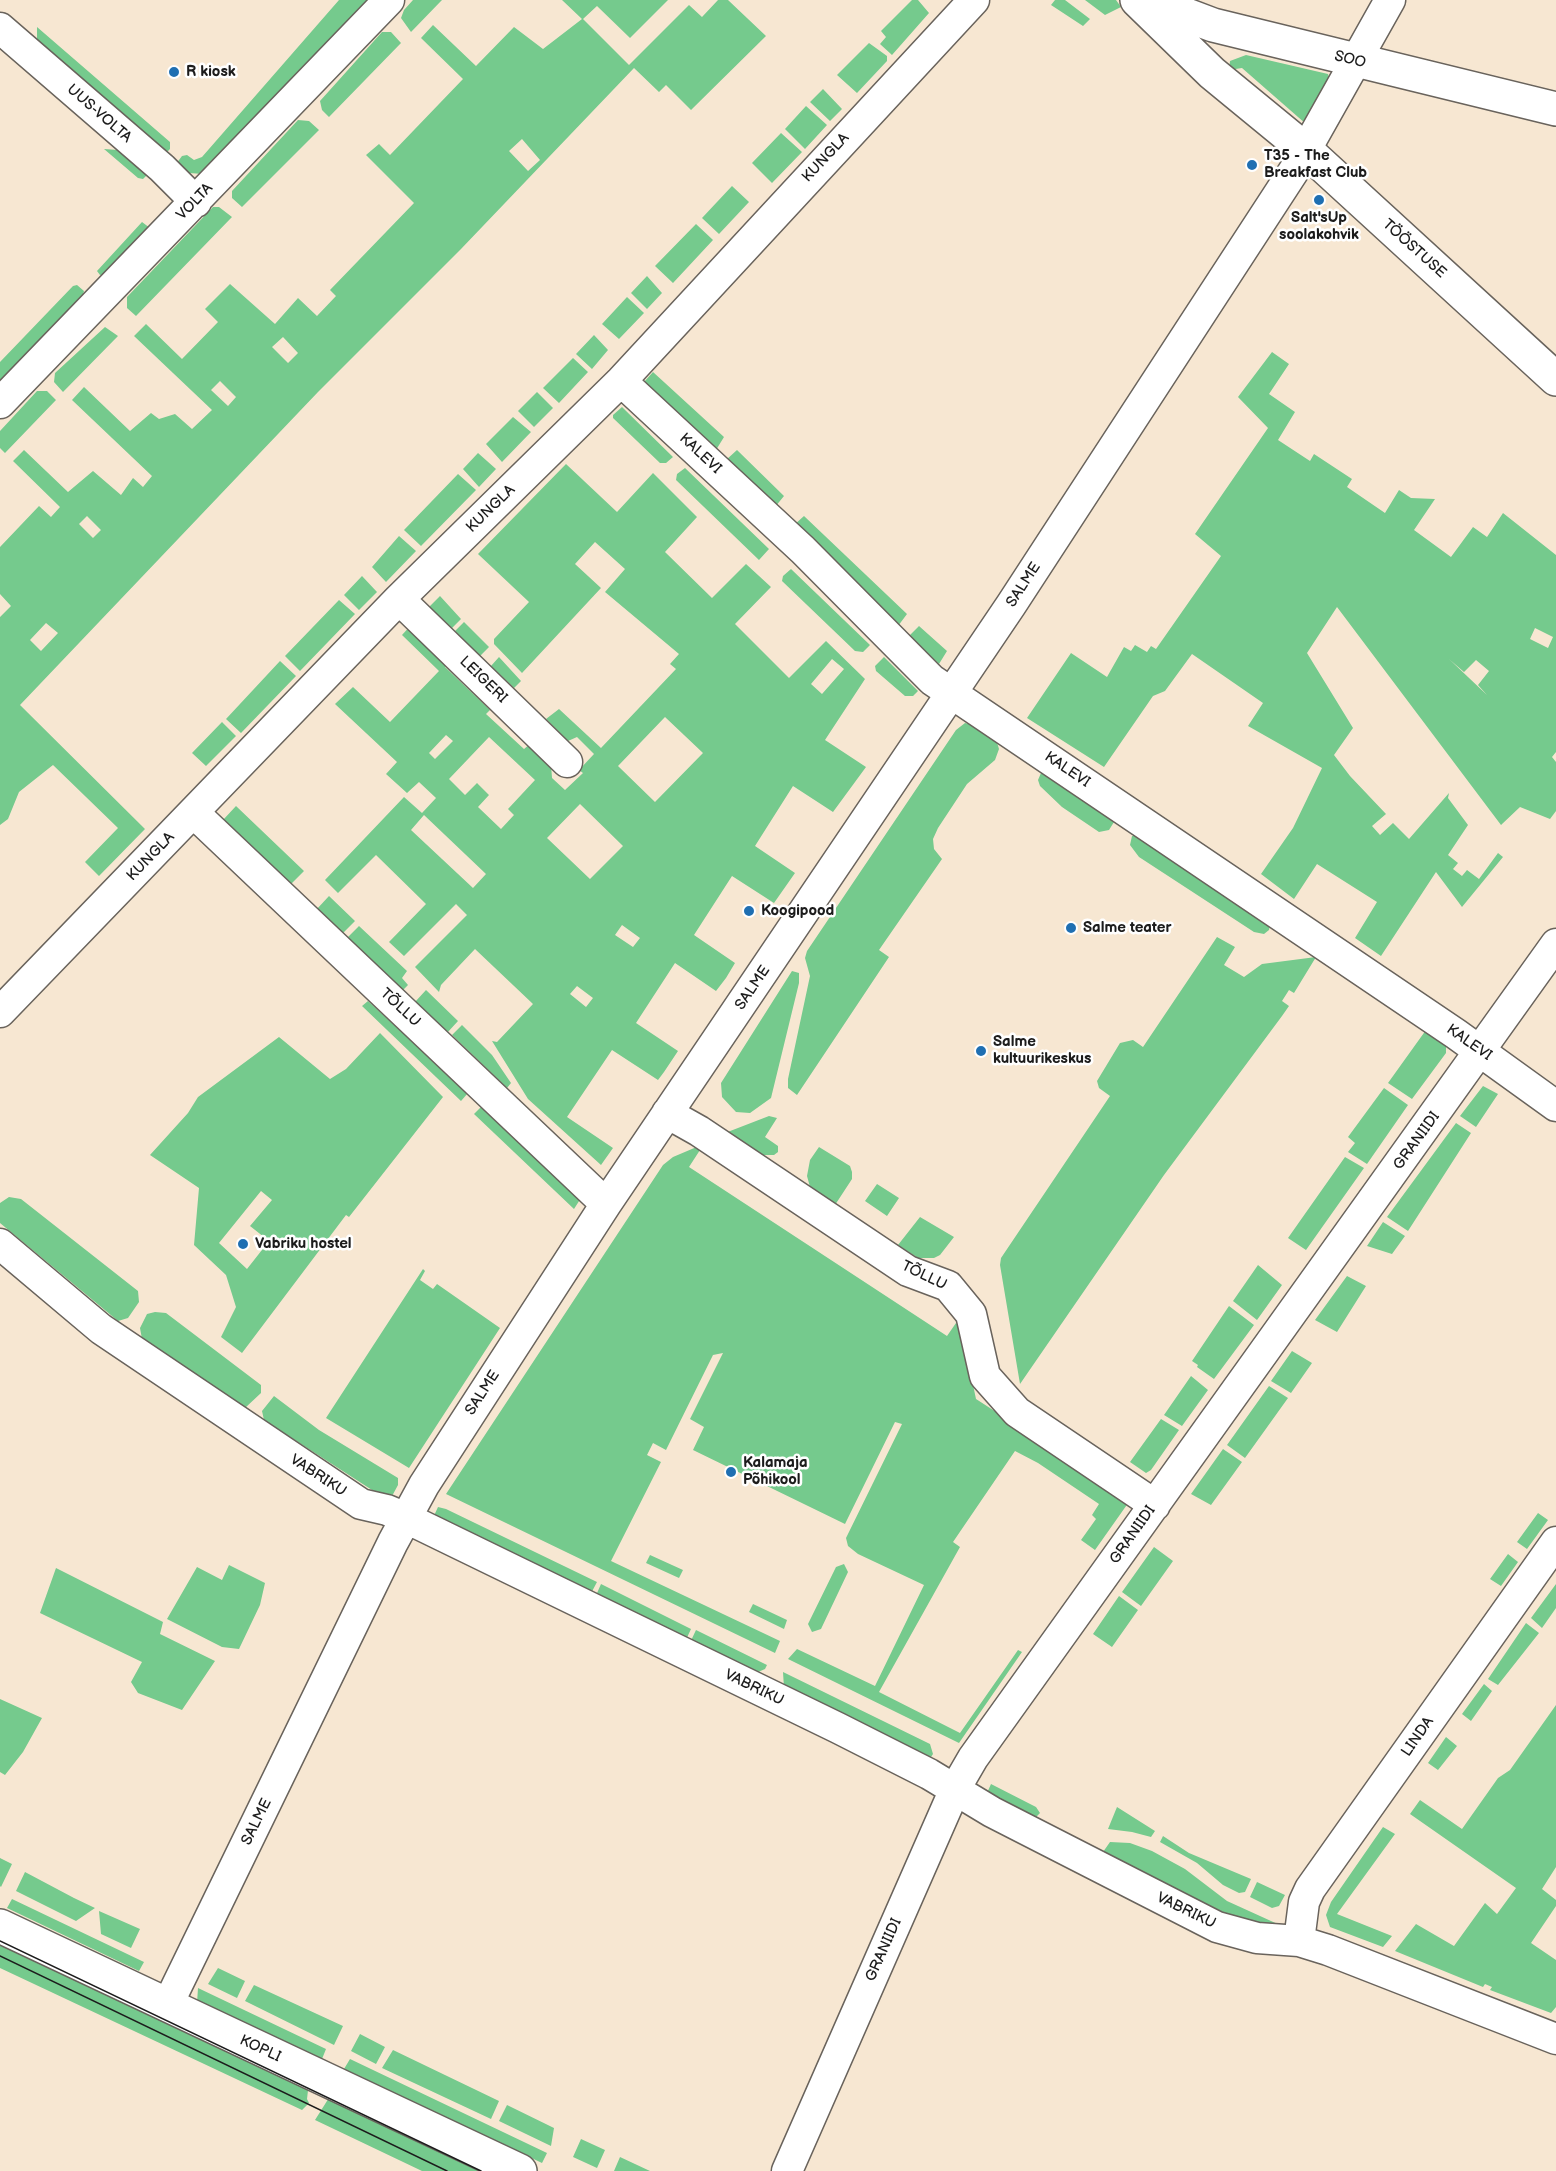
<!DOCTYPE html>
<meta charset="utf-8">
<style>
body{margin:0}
canvas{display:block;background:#f7e7d2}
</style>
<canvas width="1556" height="2171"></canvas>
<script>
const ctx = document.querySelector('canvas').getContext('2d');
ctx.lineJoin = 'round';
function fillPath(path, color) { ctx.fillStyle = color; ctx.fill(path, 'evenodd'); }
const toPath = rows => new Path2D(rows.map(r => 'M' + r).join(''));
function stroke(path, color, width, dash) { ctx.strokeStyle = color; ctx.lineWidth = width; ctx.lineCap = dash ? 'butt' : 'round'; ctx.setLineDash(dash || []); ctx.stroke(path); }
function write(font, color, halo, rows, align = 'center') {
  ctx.font = font + ' "Balsamiq Sans",sans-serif'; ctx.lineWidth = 5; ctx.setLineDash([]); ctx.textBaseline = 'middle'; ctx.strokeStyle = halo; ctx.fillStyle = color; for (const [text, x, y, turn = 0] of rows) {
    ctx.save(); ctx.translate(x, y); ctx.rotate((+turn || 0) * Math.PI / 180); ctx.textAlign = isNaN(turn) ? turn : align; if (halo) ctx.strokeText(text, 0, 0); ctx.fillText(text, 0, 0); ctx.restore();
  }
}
const green = toPath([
 [339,0,373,0,203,174,189,173,176,164,182,156,187,155,194,160,202,157],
 [413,0,442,0,411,32,401,18,404,10],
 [562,0,668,0,630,38,597,6,583,19,629,65,689,5,702,17,718,0,728,0,766,36,691,110,666,85,659,92,634,68,461,249,318,392,20,705,145,829,99,876,85,862,118,828,53,765,19,792,8,819,0,825,0,617,11,606,0,594,0,547,39,506,51,517,60,507,13,461,24,450,68,492,93,471,121,495,133,478,143,487,152,476,72,400,84,387,130,431,151,413,159,419,175,414,192,429,212,410,134,336,146,324,182,359,218,322,205,309,230,284,275,324,298,298,317,316,336,296,330,290,414,203,366,155,379,144,390,155,463,79,421,38,433,25,476,66,514,27,543,49,582,19],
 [522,139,540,160,528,171,509,151],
 [283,337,298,353,288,363,272,347],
 [220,381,236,397,228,406,211,390],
 [87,516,101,530,93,538,79,524],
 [46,623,58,633,41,651,30,640],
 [912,0,918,0,929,13,892,55,880,44,886,37,881,31],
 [1055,0,1065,0,1090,19,1083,26,1051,5],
 [1085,0,1116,0,1121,7,1105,15],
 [37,27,170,142,170,149,165,154,37,42],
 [382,32,391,32,401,43,329,117,322,110,320,101],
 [869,43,887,56,887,61,857,93,837,75],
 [1246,55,1328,74,1330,81,1306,124,1242,68,1229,70,1230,61],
 [823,89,842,109,830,121,810,102],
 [806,106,827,125,805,149,785,129],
 [298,120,309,121,319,130,242,207,232,198,232,191],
 [781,133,802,152,772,183,752,163],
 [104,149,118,150,147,175,143,179,138,178],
 [732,186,749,202,719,234,702,218],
 [213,207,219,207,232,217,136,316,127,308,127,297],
 [142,222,150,228,109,274,100,275,97,271],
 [696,224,713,240,673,283,655,266],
 [647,276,662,293,647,309,631,293],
 [77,285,84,291,81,302,0,386,0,362,73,286],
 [627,297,644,313,619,339,602,324],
 [105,327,118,336,63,392,54,382,55,373],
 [594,335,608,350,592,369,576,354],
 [1272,352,1289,364,1269,394,1295,412,1278,440,1310,461,1314,454,1352,479,1347,487,1385,513,1399,490,1411,498,1435,499,1414,530,1451,557,1473,527,1487,537,1503,513,1556,555,1556,752,1552,757,1556,762,1556,811,1550,819,1520,807,1501,825,1337,607,1307,653,1353,728,1334,755,1350,776,1386,814,1372,826,1380,835,1393,823,1409,839,1449,793,1448,798,1468,825,1448,855,1458,863,1453,869,1462,876,1467,870,1479,879,1498,853,1503,857,1462,907,1436,872,1381,956,1355,938,1377,902,1317,864,1294,899,1261,874,1293,828,1322,768,1248,726,1263,703,1192,654,1165,691,1153,696,1104,767,1027,718,1071,653,1107,677,1124,647,1131,651,1135,645,1147,652,1151,646,1156,649,1221,556,1195,534,1268,428,1238,397],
 [1535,628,1553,637,1548,648,1530,639],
 [1449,659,1464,672,1476,660,1489,671,1478,685,1487,695],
 [573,358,588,372,559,403,543,388],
 [653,372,724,437,716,450,644,382],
 [37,391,47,391,56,400,5,453,0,448,0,431],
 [537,392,553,408,534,427,518,411],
 [622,407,673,457,666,463,660,463,613,418,613,415],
 [513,417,531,432,502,462,486,444],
 [737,450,784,496,775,507,726,460],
 [478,453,496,469,479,487,463,469],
 [566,464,617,512,653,473,697,517,665,552,712,598,746,564,771,587,735,624,789,678,826,641,865,679,825,740,866,767,833,812,793,786,755,846,795,873,774,903,732,876,694,935,735,963,726,978,716,991,675,963,636,1023,678,1051,664,1072,658,1080,612,1050,567,1117,613,1148,601,1165,528,1099,492,1041,497,1042,533,1004,475,949,441,985,439,992,415,967,467,915,456,904,404,956,389,942,426,904,376,855,338,893,325,880,404,797,422,813,436,798,419,782,407,793,386,774,397,762,335,704,353,687,390,722,439,671,402,635,413,623,451,660,445,667,490,710,486,714,524,749,530,744,551,764,552,778,565,790,583,773,579,770,594,754,577,737,568,741,546,719,559,709,601,748,676,669,670,664,679,654,605,592,625,569,595,542,575,564,601,588,522,673,494,644,494,639,529,602,478,554],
 [832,659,844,669,822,694,811,684],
 [665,717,703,753,655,802,618,766],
 [446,735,453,741,435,759,429,753],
 [489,737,535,780,508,809,514,815,501,829,478,807,489,795,477,783,465,795,449,779],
 [580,804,623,846,590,879,547,838],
 [424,815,486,874,473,888,411,830],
 [622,925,640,938,633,947,615,935],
 [577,986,593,998,586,1007,570,994],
 [685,468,769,549,759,560,676,480,677,474],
 [458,474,476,490,421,546,404,530],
 [804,516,907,614,898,626,794,525],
 [399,536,416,551,386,582,372,567],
 [791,569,870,645,863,652,855,651,782,581,783,576],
 [362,576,377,592,359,610,344,595],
 [440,596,461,619,452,628,429,607],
 [339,600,355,614,300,671,285,656],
 [464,622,489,647,480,656,455,631],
 [919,626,947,651,939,664,909,636],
 [499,657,521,681,514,688,491,666],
 [884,657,918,691,913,696,905,696,876,671,875,666],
 [280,661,296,676,241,733,226,719],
 [222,722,236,736,206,766,192,753],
 [965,723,977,726,996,739,999,749,995,760,967,784,938,828,933,839,934,849,942,859,879,950,889,957,797,1095,788,1088,788,1079,810,976,805,958,807,951,956,730],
 [1041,773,1114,822,1109,830,1099,832,1062,807,1040,786,1038,780],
 [236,806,304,871,291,884,223,820],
 [1132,836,1137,836,1270,924,1269,930,1264,934,1254,932,1139,857,1130,845],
 [329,896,355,921,341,935,316,910],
 [359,926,407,971,402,978,408,985,403,990,347,938],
 [1217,937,1235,947,1224,965,1244,977,1262,964,1316,957,1294,993,1289,990,1282,1001,1289,1006,1282,1016,1164,1175,1020,1384,1000,1265,1001,1258,1110,1096,1099,1088,1097,1081,1120,1043,1133,1040,1143,1047],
 [792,971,799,973,799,983,771,1098,750,1113,736,1112,722,1097,721,1083],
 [426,990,458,1021,447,1033,415,1002],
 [368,1001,468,1093,461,1101,362,1006],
 [462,1025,492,1055,511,1083,507,1088,452,1035],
 [1426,1030,1446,1044,1446,1053,1412,1099,1388,1083],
 [380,1033,443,1097,349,1217,346,1215,242,1353,221,1337,236,1307,226,1275,194,1245,199,1188,150,1155,188,1113,198,1097,279,1037,330,1079,346,1069],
 [261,1191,272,1200,250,1226,269,1241,247,1269,219,1243],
 [1483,1086,1498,1094,1476,1127,1460,1116],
 [1384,1088,1408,1105,1367,1164,1348,1152,1355,1143,1348,1137],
 [482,1106,581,1198,574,1209,474,1114],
 [769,1116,777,1118,765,1137,778,1146,778,1152,774,1155,762,1155,725,1133],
 [1456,1123,1471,1133,1408,1231,1387,1217],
 [699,1146,700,1150,689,1167,947,1336,956,1323,961,1328,976,1399,1131,1499,1095,1550,1081,1540,1096,1519,1092,1515,1099,1504,1038,1463,1015,1451,953,1542,960,1547,879,1692,960,1733,1018,1650,1022,1652,959,1743,788,1659,797,1649,875,1686,924,1585,858,1554,848,1546,846,1538,902,1424,895,1422,845,1524,693,1450,704,1427,690,1419,723,1353,713,1355,666,1450,653,1443,647,1455,661,1462,611,1561,780,1641,775,1653,446,1494,663,1165,673,1157],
 [819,1147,850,1166,852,1172,852,1179,835,1205,810,1187,807,1176,810,1160],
 [1345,1157,1364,1168,1306,1250,1288,1238],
 [877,1184,899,1198,887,1216,865,1201],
 [9,1197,21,1199,138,1291,139,1302,128,1318,118,1321,0,1223,0,1203],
 [920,1217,954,1237,940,1255,934,1258,918,1258,898,1245],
 [1383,1222,1405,1236,1392,1254,1367,1246],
 [1258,1265,1282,1285,1257,1320,1233,1301],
 [423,1269,425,1271,420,1280,433,1289,437,1284,500,1328,409,1468,326,1418],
 [1347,1276,1366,1286,1337,1332,1315,1320],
 [1229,1306,1254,1325,1214,1379,1197,1367,1198,1365,1192,1361],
 [155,1312,166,1313,261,1385,261,1393,245,1408,142,1339,140,1328,147,1314],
 [1292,1351,1312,1363,1291,1393,1271,1381],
 [1191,1376,1208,1390,1182,1426,1164,1415],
 [1269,1386,1288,1398,1245,1458,1227,1445],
 [274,1396,319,1430,398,1478,398,1485,391,1498,372,1490,264,1420,262,1411],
 [1161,1419,1179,1430,1151,1470,1146,1473,1130,1462],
 [1223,1449,1242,1462,1211,1505,1191,1494],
 [438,1507,446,1509,597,1582,588,1599,432,1520],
 [1538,1513,1548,1520,1527,1549,1517,1542],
 [1154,1547,1173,1561,1141,1606,1122,1592],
 [1508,1554,1518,1562,1501,1586,1490,1579],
 [650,1555,683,1570,679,1578,646,1563],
 [844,1564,848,1572,821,1629,812,1632,808,1624,836,1567],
 [229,1565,265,1583,260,1605,239,1649,222,1647,167,1619,197,1567,222,1580],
 [56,1568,163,1622,160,1634,215,1661,182,1710,138,1693,131,1682,142,1662,40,1613],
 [601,1584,691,1629,684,1644,594,1600],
 [1556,1584,1556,1608,1542,1628,1531,1618],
 [1119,1596,1138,1610,1112,1647,1093,1634],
 [753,1604,787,1620,784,1629,749,1612],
 [1526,1623,1539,1633,1498,1685,1488,1679],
 [696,1630,767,1665,765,1669,756,1673,688,1647],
 [783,1672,930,1744,933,1754,927,1763,784,1688],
 [1484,1684,1492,1691,1471,1721,1462,1714],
 [0,1699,42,1718,23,1752,5,1775,0,1772],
 [1556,1705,1556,1867,1542,1889,1556,1900,1556,1906,1531,1943,1556,1960,1556,2007,1551,2013,1490,1990,1492,1987,1485,1984,1483,1987,1395,1951,1416,1924,1454,1946,1485,1903,1497,1914,1516,1888,1410,1814,1420,1800,1462,1829,1498,1778,1510,1770],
 [1446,1737,1457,1746,1438,1770,1428,1763],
 [991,1784,1036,1807,1040,1813,1035,1818,987,1793],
 [1117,1807,1155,1831,1151,1837,1132,1832,1108,1829],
 [1383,1827,1395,1834,1337,1914,1392,1936,1383,1947,1330,1927,1326,1915,1331,1902],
 [1163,1836,1189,1853,1251,1879,1245,1892,1239,1893,1223,1885,1197,1863,1160,1842],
 [1110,1842,1130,1843,1152,1851,1185,1869,1227,1901,1282,1926,1279,1928,1233,1917,1103,1852],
 [0,1858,12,1864,1,1887,0,1886],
 [25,1872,74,1898,95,1908,76,1921,16,1891],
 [1257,1882,1285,1895,1279,1906,1272,1908,1250,1897],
 [12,1899,144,1962,139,1971,7,1908],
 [99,1911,140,1929,131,1948,101,1934],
 [0,1938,309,2082,307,2099,309,2103,302,2110,0,1968],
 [218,1968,245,1981,237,1998,208,1984],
 [254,1985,343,2026,334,2045,245,2001],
 [198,1988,326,2049,322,2059,197,2003],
 [360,2034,385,2047,376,2064,351,2051],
 [393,2050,499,2101,491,2119,382,2068],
 [350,2059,547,2153,542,2163,344,2069],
 [332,2093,494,2171,422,2171,315,2120],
 [507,2105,554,2128,551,2146,499,2121],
 [581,2139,605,2150,597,2168,573,2157],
 [620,2157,650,2171,614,2171]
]);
const minor = toPath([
 [0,28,162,168,196,202],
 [621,381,803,550,932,680,1456,1034,1556,1106],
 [0,403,389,0],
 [399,599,567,762],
 [194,813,606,1204],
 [0,1012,399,599,621,381,974,0],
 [667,1113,699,1131,908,1271,948,1286,971,1314,985,1376,1017,1412,1155,1505],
 [0,1244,101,1329,361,1504,387,1510,406,1518,838,1728,929,1774,992,1812,1217,1927,1257,1938,1299,1941,1328,1950,1556,2039],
 [1299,1941,1304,1902,1310,1889,1556,1542],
 [167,2006,393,1542,424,1485,606,1204,1011,605,1295,169,1390,0],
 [787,2171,955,1789,973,1758,1556,944]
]);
const tertiary = toPath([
 [1137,0,1212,73,1307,151,1556,379],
 [1147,0,1213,25,1556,109],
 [0,1926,520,2171]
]);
const tram = toPath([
 [0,1941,481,2171],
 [0,1956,447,2171]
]);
const markers = [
 [174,72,6,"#1f6fb2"],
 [1252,165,6,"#1f6fb2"],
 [1319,200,6,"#1f6fb2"],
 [749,911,6,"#1f6fb2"],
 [1071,928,6,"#1f6fb2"],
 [981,1051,6,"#1f6fb2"],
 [243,1244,6,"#1f6fb2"],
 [731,1472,6,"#1f6fb2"]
];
const streetNames = [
 ["SOO",1350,60,13],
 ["UUS-VOLTA",99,114,41],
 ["KUNGLA",826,158,-47],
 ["VOLTA",195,202,-46],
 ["TÖÖSTUSE",1414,249,42],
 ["KALEVI",700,454,43],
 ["KUNGLA",491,509,-44],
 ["SALME",1024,585,-57],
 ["LEIGERI",483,680,44],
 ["KALEVI",1067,770,34],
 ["KUNGLA",151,857,-46],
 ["SALME",753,988,-56],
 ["TÕLLU",400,1008,43],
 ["KALEVI",1469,1043,35],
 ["GRANIIDI",1417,1141,-54],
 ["TÕLLU",924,1276,26],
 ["SALME",483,1393,-57],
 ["VABRIKU",318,1476,33],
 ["GRANIIDI",1133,1535,-55],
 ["VABRIKU",754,1688,26],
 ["LINDA",1418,1737,-55],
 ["SALME",257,1822,-64],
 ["VABRIKU",1186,1911,26],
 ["GRANIIDI",884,1950,-66],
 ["KOPLI",260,2049,25]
];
const poiNames = [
 ["R kiosk",186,72],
 ["T35 - The",1264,156],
 ["Breakfast Club",1264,173],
 ["Salt'sUp",1319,218,"center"],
 ["soolakohvik",1319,235,"center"],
 ["Koogipood",761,911],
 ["Salme teater",1083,928],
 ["Salme",993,1042],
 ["kultuurikeskus",993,1059],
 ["Vabriku hostel",255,1244],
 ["Kalamaja",743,1463],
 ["Põhikool",743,1480]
];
fillPath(green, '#75ca8d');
stroke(minor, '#69635c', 33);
stroke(tertiary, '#69635c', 36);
stroke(minor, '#fff', 30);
stroke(tertiary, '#fff', 33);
stroke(tram, '#1c1c1c', 1.5);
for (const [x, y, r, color] of markers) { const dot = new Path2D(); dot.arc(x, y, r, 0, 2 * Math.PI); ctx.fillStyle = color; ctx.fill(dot); stroke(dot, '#fff', 2); }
write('15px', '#1c1c1c', '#fff', streetNames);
write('bold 15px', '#1c1c1c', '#fff', poiNames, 'left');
</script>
